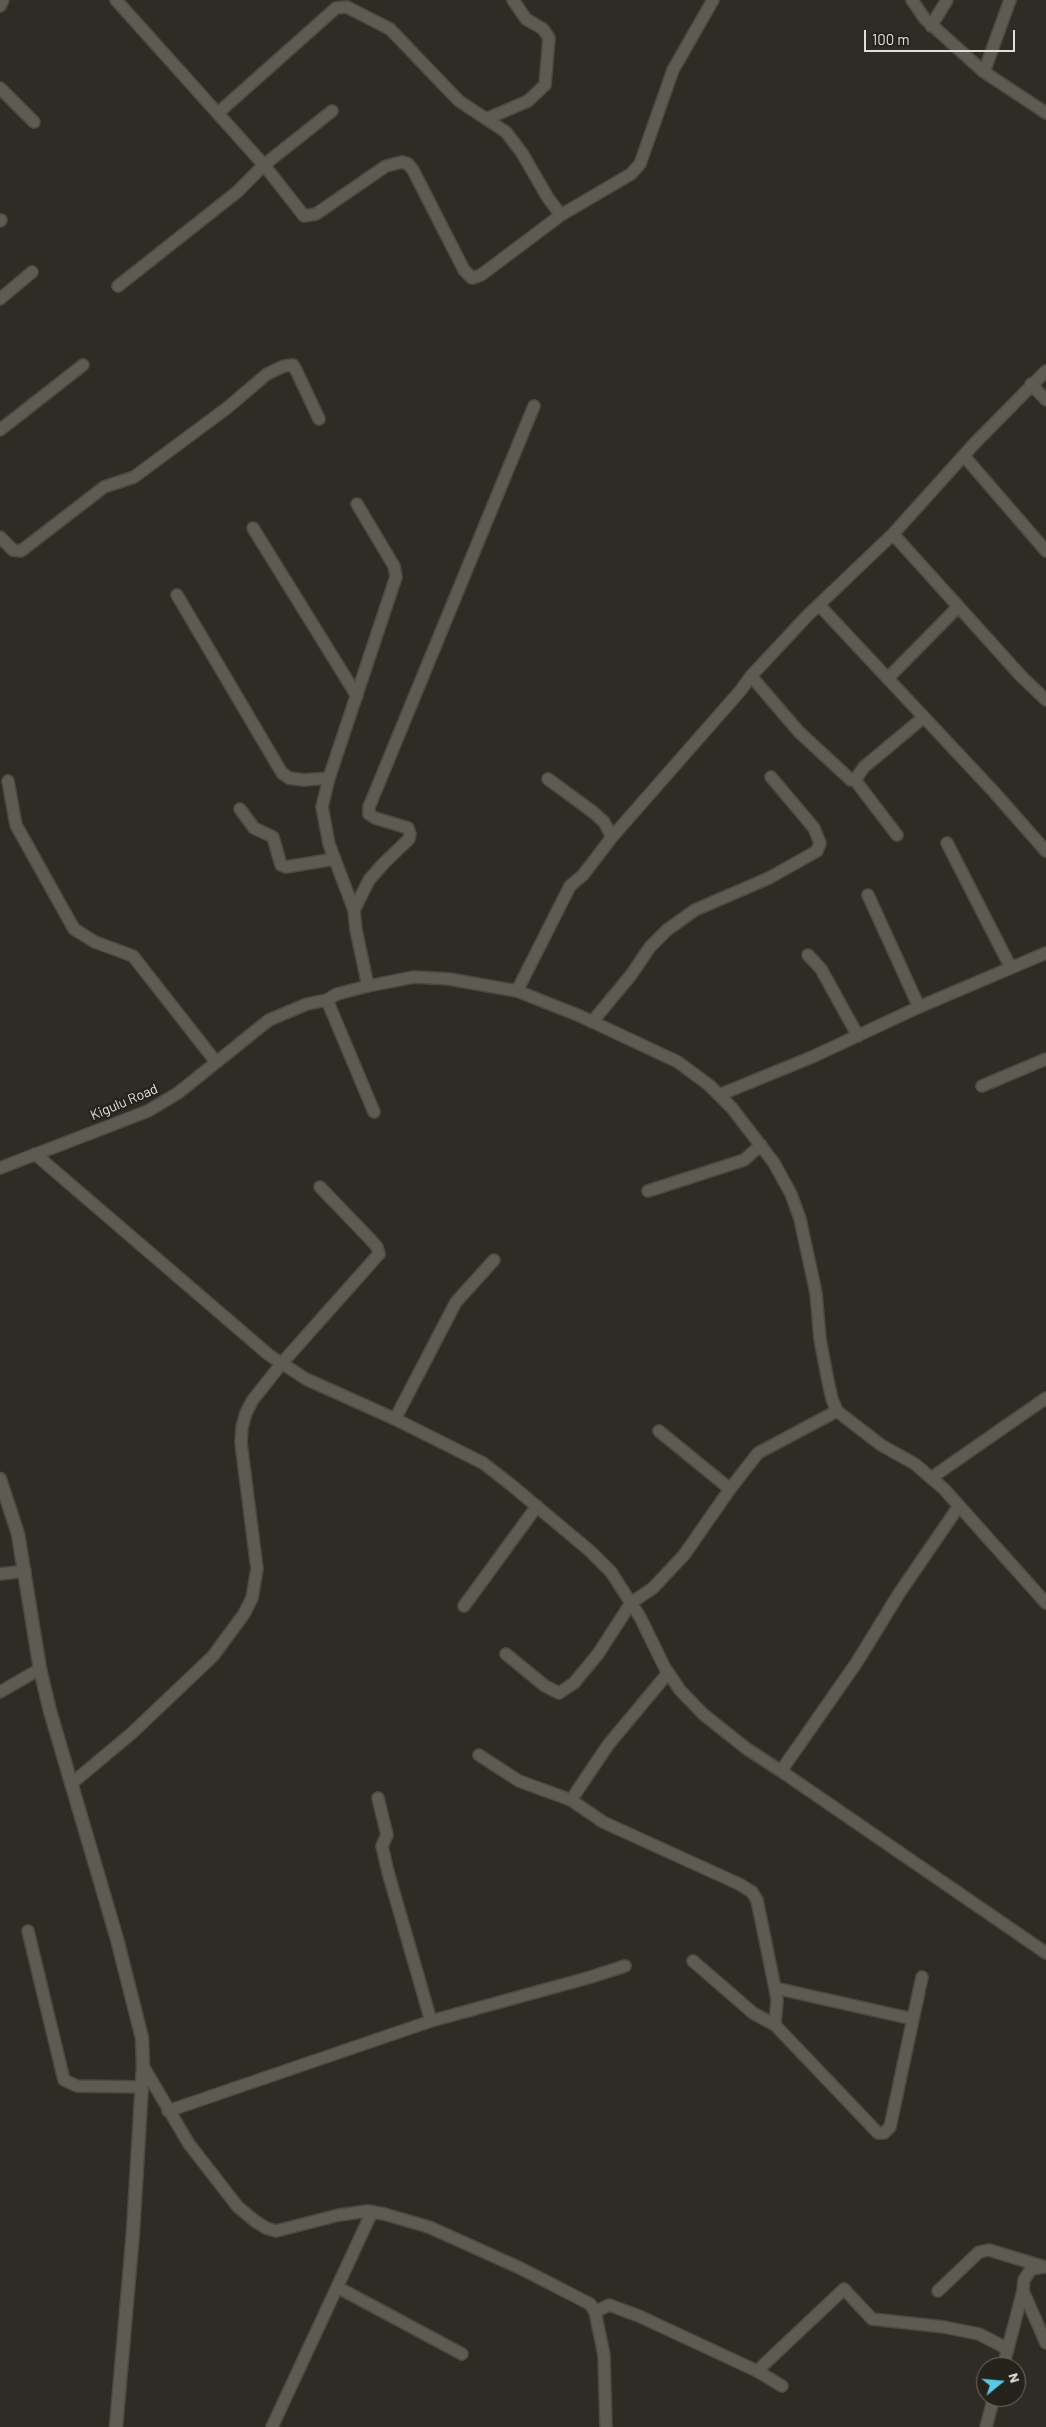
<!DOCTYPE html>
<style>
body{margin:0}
#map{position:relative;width:1046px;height:2427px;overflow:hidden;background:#2e2c24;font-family:Barlow,sans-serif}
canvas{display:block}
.north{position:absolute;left:976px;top:2357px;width:50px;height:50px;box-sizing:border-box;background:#24221b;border:1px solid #6f6d67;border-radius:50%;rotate:73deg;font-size:14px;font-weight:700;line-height:20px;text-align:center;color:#e0ded9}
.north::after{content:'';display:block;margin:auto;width:18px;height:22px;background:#59c8e4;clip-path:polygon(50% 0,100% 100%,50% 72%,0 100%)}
.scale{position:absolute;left:864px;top:30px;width:151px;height:22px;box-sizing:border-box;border:2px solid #e0ded9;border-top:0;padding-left:6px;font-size:15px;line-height:18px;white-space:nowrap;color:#e0ded9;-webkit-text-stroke:4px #24221b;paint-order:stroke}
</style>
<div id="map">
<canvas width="1046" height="2427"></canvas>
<div class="north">N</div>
<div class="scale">100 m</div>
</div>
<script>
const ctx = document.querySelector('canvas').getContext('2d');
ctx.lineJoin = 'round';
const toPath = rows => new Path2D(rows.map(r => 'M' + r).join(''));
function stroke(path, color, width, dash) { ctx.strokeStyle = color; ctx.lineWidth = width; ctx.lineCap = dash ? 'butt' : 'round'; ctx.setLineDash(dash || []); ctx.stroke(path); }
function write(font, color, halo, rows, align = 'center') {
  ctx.font = font + ' Barlow,sans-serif'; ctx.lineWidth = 4.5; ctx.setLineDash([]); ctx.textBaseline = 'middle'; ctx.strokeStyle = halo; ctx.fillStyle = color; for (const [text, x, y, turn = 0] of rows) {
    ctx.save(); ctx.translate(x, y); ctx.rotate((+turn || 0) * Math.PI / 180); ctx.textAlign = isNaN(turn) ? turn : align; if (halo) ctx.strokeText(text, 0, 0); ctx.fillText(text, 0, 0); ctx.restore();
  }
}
const minor = toPath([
 [116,0,264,165,304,216,316,214,386,166,402,162,408,164,413,170,464,270,472,278,481,275,561,215],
 [912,0,925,19,984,72,1046,113],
 [0,6,3,0],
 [931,26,947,0],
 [984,72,1010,0],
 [0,88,34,122],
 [218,113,336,8,347,7,390,29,459,101,506,132,522,153,548,198,561,215,631,174,640,164,673,70,713,0],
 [486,119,528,101,545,85,549,38,543,29,526,19,513,0],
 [0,221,1,220],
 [118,286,237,192,264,165,332,111],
 [0,299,32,272],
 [1031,384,1046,400],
 [0,430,83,365],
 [964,456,1046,551],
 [253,528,357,696],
 [893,534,1021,676,1046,700],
 [0,537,13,550,21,551,104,487,134,477,227,408,267,374,284,366,293,365,296,370,319,419],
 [177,595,282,773,289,778,304,780,329,778],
 [819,605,994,792,1046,851],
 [751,676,799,732,851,780,855,780,864,767,924,717],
 [888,678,958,607],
 [548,779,593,812,604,822,612,837],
 [855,780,897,835],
 [8,781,16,825,74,929,95,942,133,956,216,1062],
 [240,809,254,828,273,837,281,865,286,867,335,859],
 [947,843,1011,968],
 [868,895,919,1007],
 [354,910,329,844,322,807,329,778,396,577,394,566,357,504],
 [808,955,821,969,858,1036],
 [368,986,356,930,354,910,369,880,384,863,409,839,410,834,408,828,375,818,369,814,369,807,534,406],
 [517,991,570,886,583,875,612,837,741,690,751,676,808,615,893,534,975,443,1046,371],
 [327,1000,374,1112],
 [592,1022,631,975,650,947,667,930,695,910,769,878,817,851,820,843,814,828,771,777],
 [982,1086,1046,1059],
 [719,1095,812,1057,919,1007,1046,953],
 [35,1154,269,1355,306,1379,395,1419,483,1463,510,1484,590,1551,611,1572,640,1617,665,1668,680,1690,703,1714,747,1749,781,1771,1046,1953],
 [0,1168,148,1111,178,1093,269,1020,307,1004,327,1000,337,994,368,986,414,977,449,979,517,991,580,1016,678,1062,709,1085,732,1108,774,1163,791,1194,800,1219,816,1293,820,1339,827,1376,832,1399,837,1411,881,1445,915,1464,944,1489,1046,1603],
 [648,1191,744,1160,761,1145],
 [395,1419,456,1302,494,1260],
 [659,1431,730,1489],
 [931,1478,1046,1398],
 [0,1574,25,1571],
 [464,1606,537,1506],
 [506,1654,545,1686,559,1693,574,1683,598,1654,631,1603,653,1588,684,1555,730,1489,758,1453,837,1411],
 [0,1692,40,1669],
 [479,1755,519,1781,571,1800,603,1822,739,1884,752,1892,757,1900,775,1988,777,2000,775,2025],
 [781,1771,857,1662,900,1592,959,1506],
 [71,1784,132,1733,213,1656,244,1614,252,1598,257,1569,241,1443,242,1427,246,1413,252,1401,282,1363,379,1254,377,1247,370,1239,320,1187],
 [378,1798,387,1835,382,1846,388,1872,431,2021],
 [571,1800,608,1745,668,1673],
 [28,1931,64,2080,77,2086,141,2087],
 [693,1961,753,2013,775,2025,878,2133,884,2133,890,2127,922,1977],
 [775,1988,913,2019],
 [143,2066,189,2144,238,2207,255,2221,266,2228,276,2231,339,2215,368,2211,384,2214,429,2227,520,2268,590,2304,595,2312,604,2355,606,2427],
 [168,2111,431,2021,591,1977,625,1966],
 [1043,2267,1031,2269,1024,2280,1023,2291,1046,2343],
 [337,2287,462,2354],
 [938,2291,979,2252,989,2250,1045,2267],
 [595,2312,609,2305,639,2316,757,2371],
 [1003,2367,1023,2291],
 [782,2386,757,2371,844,2289,872,2319,944,2327,979,2334,1008,2349],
 [272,2427,372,2212],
 [986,2427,994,2397]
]);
const tertiary = toPath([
 [0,1479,18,1534,40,1669,50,1711,117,1939,142,2038,143,2066,133,2232,116,2427]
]);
const streetNames = [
 ["Kigulu Road",124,1102,-23]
];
stroke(minor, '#4b4942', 14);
stroke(tertiary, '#4b4942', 15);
stroke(minor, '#5e5b53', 11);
stroke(tertiary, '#5e5b53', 12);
write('14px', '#e0ded9', '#24221b', streetNames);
</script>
